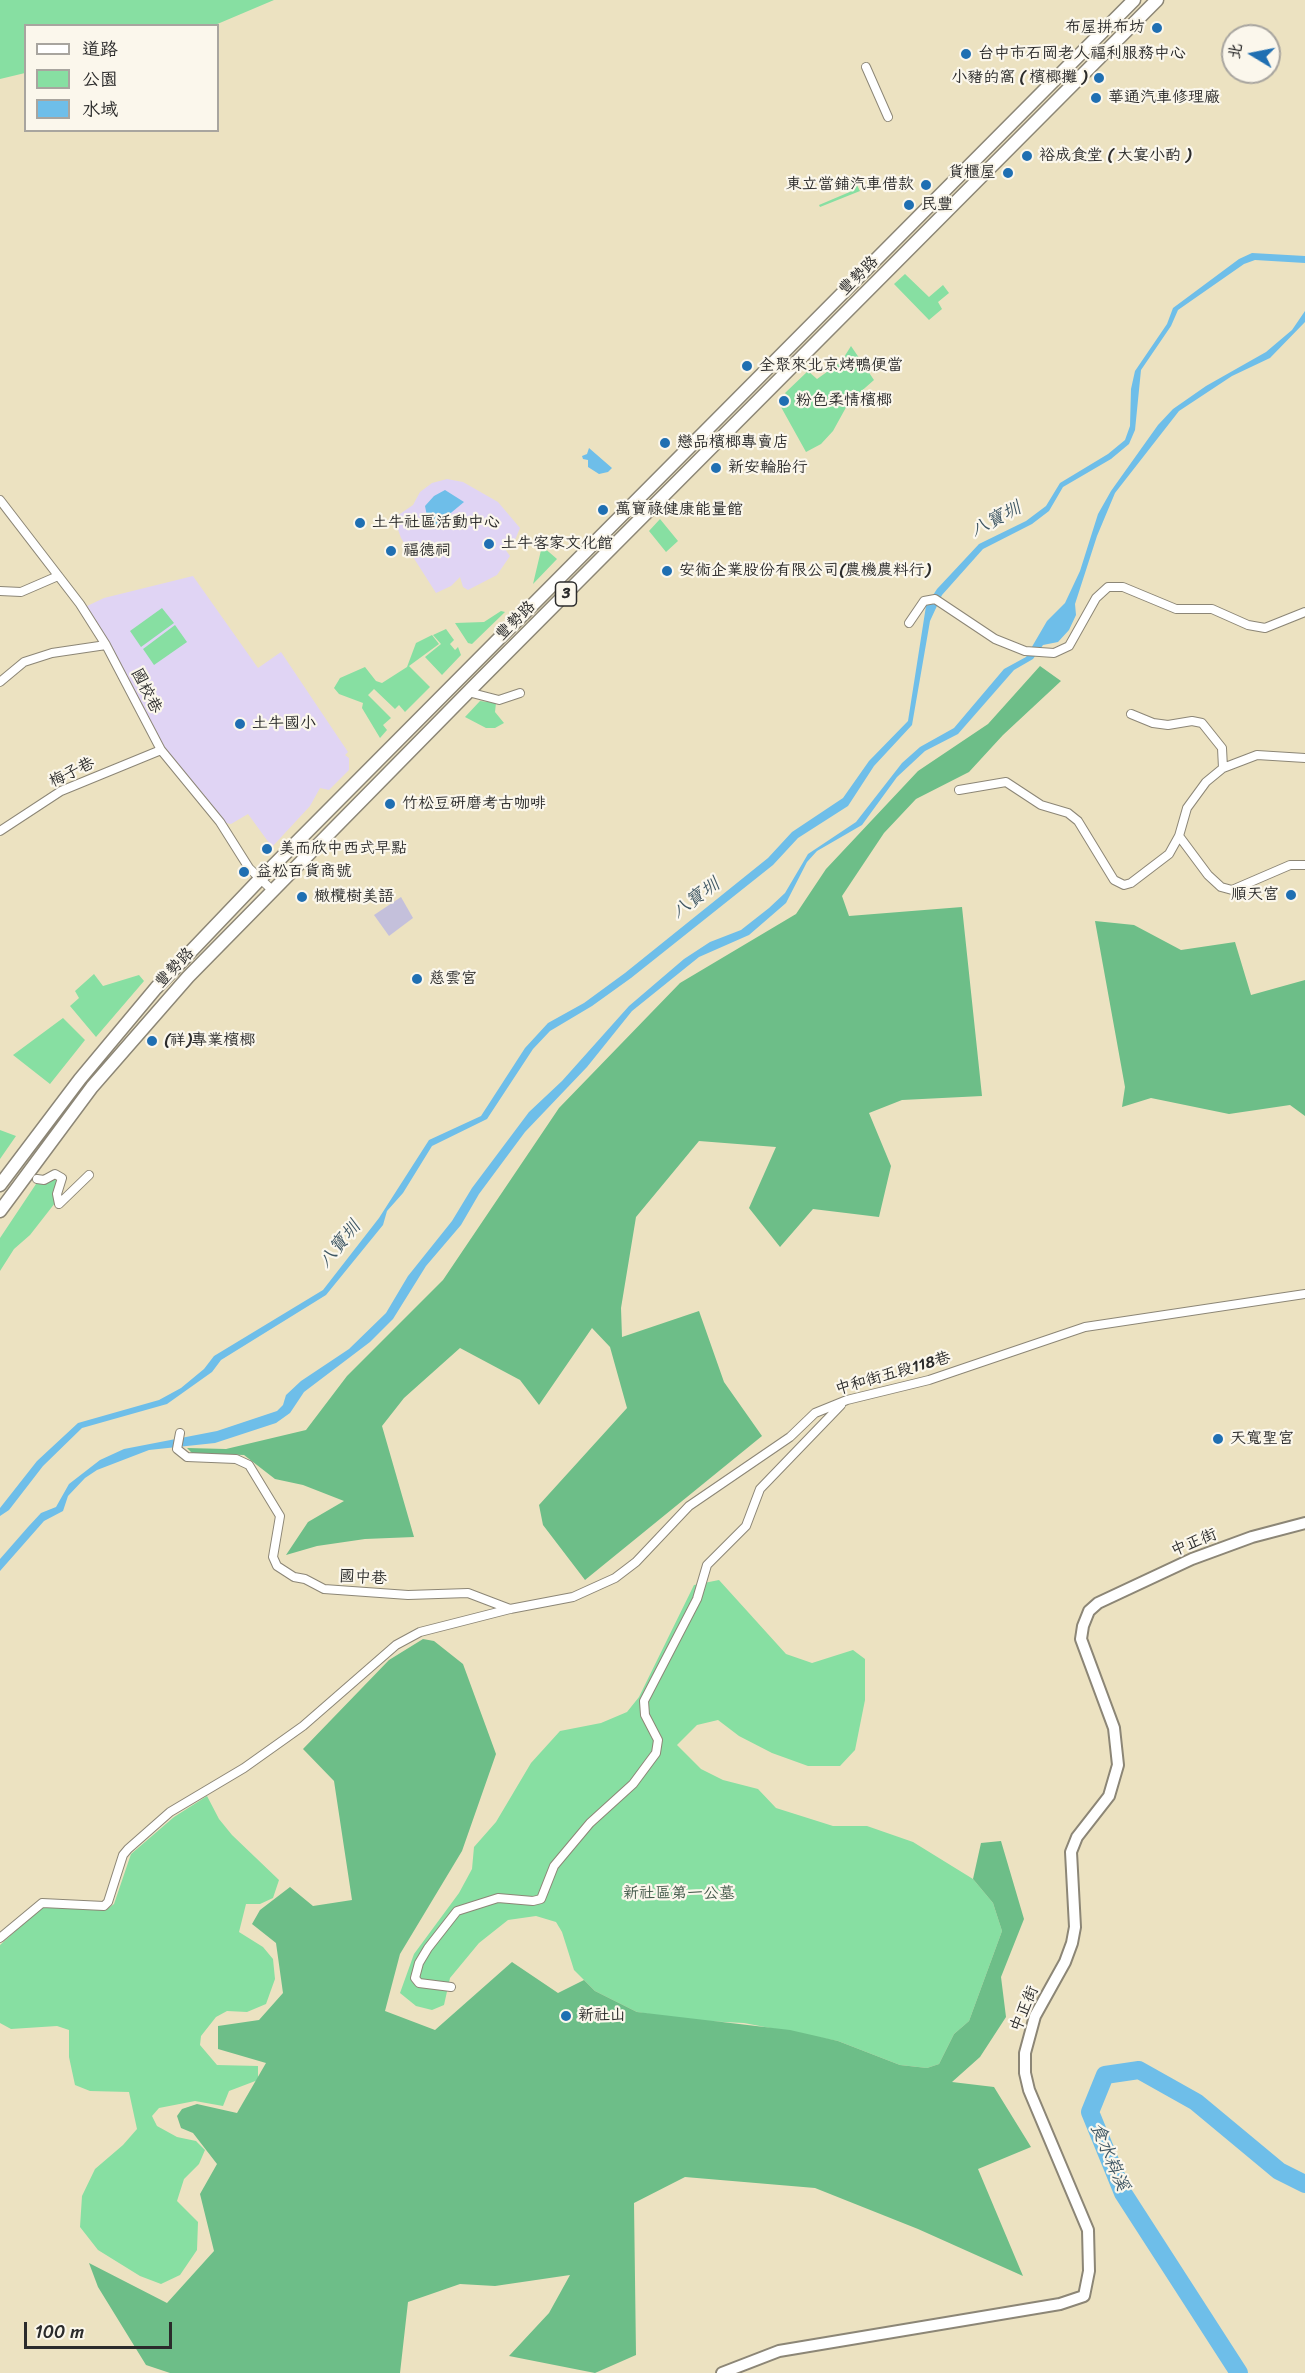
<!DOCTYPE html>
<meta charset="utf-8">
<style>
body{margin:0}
#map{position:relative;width:1305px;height:2373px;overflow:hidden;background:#ece2c1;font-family:Sriracha,"LXGW WenKai TC",sans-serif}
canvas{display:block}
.legend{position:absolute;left:24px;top:24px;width:195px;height:108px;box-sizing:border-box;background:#fbf7ec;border:2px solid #a8a59f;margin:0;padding:8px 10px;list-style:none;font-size:18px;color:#2b2b2b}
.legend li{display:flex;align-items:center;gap:12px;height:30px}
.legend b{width:30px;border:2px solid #a8a59f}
.north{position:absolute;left:1221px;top:24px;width:60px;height:60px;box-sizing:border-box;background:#fbf7ec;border:2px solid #a8a59f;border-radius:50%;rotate:280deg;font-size:16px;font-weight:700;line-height:24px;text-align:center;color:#2b2b2b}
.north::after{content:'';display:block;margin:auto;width:21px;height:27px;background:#1f6fb2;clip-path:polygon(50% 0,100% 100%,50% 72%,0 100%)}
.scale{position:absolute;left:24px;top:2322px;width:148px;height:27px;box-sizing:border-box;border:3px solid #2b2b2b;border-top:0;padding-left:8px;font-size:18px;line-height:21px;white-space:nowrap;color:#2b2b2b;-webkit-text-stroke:4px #fbf7ec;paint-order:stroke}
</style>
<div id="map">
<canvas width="1305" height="2373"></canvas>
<ul class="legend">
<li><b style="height:8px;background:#fff"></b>道路</li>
<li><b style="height:16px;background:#87dfa2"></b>公園</li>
<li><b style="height:16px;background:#6ebee9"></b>水域</li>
</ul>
<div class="north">北</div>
<div class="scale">100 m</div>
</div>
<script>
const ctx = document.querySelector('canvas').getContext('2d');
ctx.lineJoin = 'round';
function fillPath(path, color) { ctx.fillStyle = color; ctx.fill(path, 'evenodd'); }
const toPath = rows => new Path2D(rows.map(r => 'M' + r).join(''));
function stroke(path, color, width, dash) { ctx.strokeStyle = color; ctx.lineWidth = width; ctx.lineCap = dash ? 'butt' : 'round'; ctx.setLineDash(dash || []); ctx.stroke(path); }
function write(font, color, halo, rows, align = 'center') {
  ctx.font = font + ' Sriracha,"LXGW WenKai TC",sans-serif'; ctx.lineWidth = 4.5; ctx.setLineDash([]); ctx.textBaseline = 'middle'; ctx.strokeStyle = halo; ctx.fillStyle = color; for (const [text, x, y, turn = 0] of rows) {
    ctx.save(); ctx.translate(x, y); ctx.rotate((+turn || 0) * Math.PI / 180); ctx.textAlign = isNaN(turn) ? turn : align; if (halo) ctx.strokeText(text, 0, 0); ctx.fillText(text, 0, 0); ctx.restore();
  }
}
const built = toPath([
 [447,479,463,482,498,502,520,528,515,540,505,549,510,556,497,575,468,590,463,587,460,577,451,586,436,593,401,538,394,518,413,505,420,492,432,483],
 [193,576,258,668,281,652,348,752,345,755,349,758,349,770,329,790,320,788,310,806,272,847,248,814,231,824,226,823,164,747,85,607,104,598]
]);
const industrial = toPath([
 [401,897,413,918,389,936,374,915]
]);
const green = toPath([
 [0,0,274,0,215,25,26,26,25,73,0,79],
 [854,179,860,191,820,207,819,205,852,191,850,181],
 [905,274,929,297,943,285,949,293,938,302,942,309,929,320,894,284],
 [851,346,874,380,849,402,833,431,821,444,806,452,781,407,791,400,785,393,808,371,817,379,841,362],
 [660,519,678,541,666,552,649,531],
 [542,546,557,559,533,584],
 [162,608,174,623,141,647,130,631],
 [501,611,505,612,472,644,468,643,455,623,484,622],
 [175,625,187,642,154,665,143,649],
 [446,629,454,640,450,644,455,650,458,647,461,655,442,675,425,657,441,644,433,635],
 [432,635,439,644,409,666,430,687,405,712,399,705,395,709,374,689,368,695,391,718,383,725,387,730,380,738,362,708,363,703,339,694,334,688,340,678,365,667,376,681,382,683,407,667,416,643],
 [480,701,496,703,495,712,504,723,495,728,486,728,465,717],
 [94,974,103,986,139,975,144,981,96,1037,70,1006,79,998,75,991],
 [63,1018,85,1040,50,1084,13,1055],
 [0,1130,16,1136,0,1159],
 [57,1177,59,1179,55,1203,30,1235,14,1249,0,1271,0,1238,36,1184],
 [719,1580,786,1654,812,1663,853,1650,865,1659,865,1700,855,1750,840,1766,808,1766,772,1753,739,1736,718,1720,697,1725,677,1745,701,1769,723,1780,758,1789,776,1808,833,1826,867,1826,913,1842,973,1879,993,1903,1002,1931,969,2021,954,2034,939,2064,927,2068,900,2065,838,2041,744,2023,685,2020,637,2012,595,1991,574,1970,562,1932,556,1922,536,1916,508,1920,479,1943,450,1978,444,2005,432,2010,416,2006,400,1993,414,1954,459,1893,472,1869,474,1847,496,1822,531,1763,560,1731,601,1723,627,1712,639,1697,694,1585],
 [207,1796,219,1819,232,1835,279,1880,273,1898,260,1904,246,1904,239,1932,263,1947,273,1959,275,1979,266,2004,247,2012,227,2011,216,2017,201,2036,200,2045,217,2065,258,2066,258,2080,229,2091,223,2106,195,2101,159,2108,152,2116,157,2126,177,2137,196,2141,205,2150,199,2164,184,2179,177,2201,198,2222,197,2250,180,2275,161,2284,140,2276,98,2250,80,2227,82,2196,95,2169,123,2145,137,2129,129,2092,90,2091,75,2085,69,2057,69,2030,57,2026,11,2029,0,2023,0,1945,42,1907,106,1910,114,1904,131,1854,174,1817]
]);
const forest = toPath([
 [1040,666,1061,681,1003,735,969,772,916,799,884,833,842,896,849,916,962,907,982,1096,902,1100,869,1113,891,1166,879,1217,813,1209,780,1247,749,1208,776,1147,699,1141,636,1217,621,1308,622,1337,699,1311,724,1382,762,1436,585,1580,543,1525,539,1505,627,1408,610,1347,592,1328,539,1405,520,1380,460,1348,404,1398,382,1426,414,1537,365,1539,317,1546,286,1555,308,1522,344,1501,303,1485,275,1479,244,1455,192,1453,187,1448,226,1449,306,1430,347,1376,443,1280,559,1108,680,983,796,914,826,869,918,771,988,724],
 [1095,921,1134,925,1181,950,1235,942,1251,995,1305,980,1305,1116,1290,1105,1229,1114,1151,1098,1122,1107,1125,1087],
 [423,1639,434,1641,463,1664,496,1754,462,1851,400,1954,385,2011,435,2030,512,1962,558,1993,584,1980,595,1991,637,2012,790,2030,838,2041,900,2065,927,2068,939,2064,954,2034,969,2021,1002,1931,993,1903,973,1879,981,1843,1001,1841,1024,1919,1001,1977,1006,2017,980,2057,952,2082,994,2087,1031,2147,978,2169,1023,2276,918,2229,815,2188,685,2177,634,2203,636,2355,595,2373,509,2356,549,2313,570,2275,495,2286,460,2284,408,2302,400,2373,170,2373,146,2365,98,2287,89,2263,167,2303,214,2251,200,2194,217,2164,193,2133,181,2128,177,2116,182,2109,197,2104,237,2113,266,2063,218,2049,218,2026,259,2020,283,1993,276,1943,252,1924,260,1910,290,1887,313,1906,352,1900,334,1781,303,1749,389,1660]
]);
const water = toPath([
 [1252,253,1305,256,1305,263,1255,260,1244,264,1178,310,1171,326,1141,370,1135,430,1129,444,1111,459,1063,487,1049,511,1032,524,983,549,942,595,930,621,912,725,874,766,848,806,798,838,773,865,631,978,592,1006,550,1031,533,1049,487,1119,432,1146,403,1193,387,1211,383,1225,326,1295,221,1360,212,1372,167,1404,82,1428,43,1466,9,1510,0,1516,0,1508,37,1461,78,1423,159,1400,181,1388,204,1369,214,1356,323,1290,379,1218,429,1140,481,1116,525,1048,548,1023,584,1003,625,973,768,858,792,832,843,798,869,761,908,721,926,606,937,589,979,544,1026,521,1046,506,1060,483,1108,454,1125,440,1130,426,1131,389,1135,371,1167,324,1173,308,1239,259],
 [1305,311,1305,322,1270,358,1232,376,1179,411,1115,493,1097,536,1075,604,1076,615,1069,630,1058,642,1043,645,1033,659,1014,670,958,734,925,751,897,777,862,825,817,851,807,862,786,903,771,916,749,935,699,957,632,1011,587,1067,525,1132,479,1194,461,1225,426,1266,393,1319,370,1342,304,1392,290,1413,276,1423,215,1443,149,1450,97,1470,85,1478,68,1496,63,1511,44,1521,0,1571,0,1559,28,1527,41,1513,56,1507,69,1484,100,1460,124,1449,217,1431,277,1411,283,1405,286,1395,301,1381,349,1349,386,1313,408,1276,452,1221,472,1188,529,1112,562,1081,629,1006,684,959,710,942,741,930,769,908,785,893,808,854,856,822,902,763,920,747,954,728,1004,669,1026,657,1047,621,1065,603,1080,571,1098,514,1111,491,1158,425,1173,409,1206,386,1266,352,1292,330],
 [589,448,612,468,608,472,599,474,588,467,588,460,583,459,582,456,587,454],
 [445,490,464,502,434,527,427,516,425,506,434,496]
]);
const river = toPath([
 [1239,2373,1123,2193,1090,2112,1105,2075,1139,2070,1196,2102,1279,2171,1305,2184]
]);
const street = toPath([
 [866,67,888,117],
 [0,500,80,604,106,645,161,750,220,822,249,868,272,890],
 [0,591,21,592,58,576],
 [909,623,924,601,935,599,995,639,1025,651,1054,653,1069,646,1096,598,1108,587,1123,587,1176,609,1212,609,1248,625,1265,628,1305,612],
 [0,682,24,662,52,653,106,645],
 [468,692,499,700,520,693],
 [1131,714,1153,723,1168,725,1192,721,1202,723,1222,748,1223,768],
 [959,790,1006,782,1041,805,1068,813,1078,821,1114,880,1124,885,1131,883,1169,854,1179,836,1187,808,1206,782,1223,768,1257,755,1305,758],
 [0,831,61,791,161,750],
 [1179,836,1208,875,1221,887,1232,890,1290,865,1305,865],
 [37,1179,44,1180,55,1174,62,1178,57,1194,59,1204,89,1175],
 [180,1433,177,1449,187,1457,236,1459,249,1465,280,1516,273,1557,277,1566,294,1577,305,1579,324,1589,408,1595,468,1593,510,1609],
 [0,1938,42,1903,104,1906,108,1902,123,1855,128,1849,170,1812,244,1768,303,1726,396,1645,420,1632,510,1609,573,1597,615,1578,636,1562,689,1506,790,1437,815,1413,847,1400,929,1380,1085,1327,1305,1294],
 [451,1987,419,1983,415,1978,419,1963,428,1948,457,1911,498,1898,533,1901,541,1899,554,1866,590,1823,633,1784,656,1753,658,1740,645,1715,644,1701,697,1599,707,1565,746,1526,760,1489,841,1405]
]);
const secondary = toPath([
 [722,2373,779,2351,1060,2304,1084,2296,1089,2271,1088,2230,1029,2090,1025,2073,1025,2053,1035,2016,1065,1962,1072,1943,1075,1927,1071,1852,1077,1837,1109,1796,1118,1765,1114,1728,1081,1639,1083,1626,1089,1611,1098,1603,1192,1559,1252,1537,1305,1523]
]);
const primary = toPath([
 [0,1185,80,1079,156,988,260,879,1134,0],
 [0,1211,92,1087,188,977,478,682,1157,0]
]);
const markers = [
 [1157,28,6,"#1f6fb2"],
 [966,54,6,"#1f6fb2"],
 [1099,78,6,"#1f6fb2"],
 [1096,98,6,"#1f6fb2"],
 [1027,156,6,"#1f6fb2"],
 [1008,173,6,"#1f6fb2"],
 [926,185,6,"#1f6fb2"],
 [909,205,6,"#1f6fb2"],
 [747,366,6,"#1f6fb2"],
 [784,401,6,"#1f6fb2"],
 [665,443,6,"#1f6fb2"],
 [716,468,6,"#1f6fb2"],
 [603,510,6,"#1f6fb2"],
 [360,523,6,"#1f6fb2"],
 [489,544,6,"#1f6fb2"],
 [391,551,6,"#1f6fb2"],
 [667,571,6,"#1f6fb2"],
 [240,724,6,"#1f6fb2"],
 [390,804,6,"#1f6fb2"],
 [267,849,6,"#1f6fb2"],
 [244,872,6,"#1f6fb2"],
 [1291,895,6,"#1f6fb2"],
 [302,897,6,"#1f6fb2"],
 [417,979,6,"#1f6fb2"],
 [152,1041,6,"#1f6fb2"],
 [1218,1439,6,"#1f6fb2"],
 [566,2016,6,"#1f6fb2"]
];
const shields = [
 [566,594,21]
];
const shieldNames = [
 ["3",566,594]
];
const poiNames = [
 ["布屋拼布坊",1145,28,"right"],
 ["台中市石岡老人福利服務中心",978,54],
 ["小豬的窩 ( 檳榔攤 )",1087,78,"right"],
 ["華通汽車修理廠",1108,98],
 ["裕成食堂 ( 大宴小酌 )",1039,156],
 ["貨櫃屋",996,173,"right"],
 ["東立當鋪汽車借款",914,185,"right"],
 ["民豐",921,205],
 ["全聚來北京烤鴨便當",759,366],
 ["粉色柔情檳榔",796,401],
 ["戀品檳榔專賣店",677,443],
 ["新安輪胎行",728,468],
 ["萬寶祿健康能量館",615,510],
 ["土牛社區活動中心",372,523],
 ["土牛客家文化館",501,544],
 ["福德祠",403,551],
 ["安術企業股份有限公司(農機農料行)",679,571],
 ["土牛國小",252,724],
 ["竹松豆研磨考古咖啡",402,804],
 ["美而欣中西式早點",279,849],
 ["益松百貨商號",256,872],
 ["順天宮",1279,895,"right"],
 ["橄欖樹美語",314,897],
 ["慈雲宮",429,979],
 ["(祥)專業檳榔",164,1041],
 ["天寬聖宮",1230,1439],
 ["新社山",578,2016]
];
const streetNames = [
 ["豐勢路",859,276,-45],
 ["豐勢路",516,621,-45],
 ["國校巷",146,691,63],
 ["梅子巷",72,773,-26],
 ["豐勢路",175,968,-47],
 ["中和街五段118巷",893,1374,-16],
 ["中正街",1194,1543,-22],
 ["國中巷",363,1578,3],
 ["中正街",1025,2009,-67]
];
const parkNames = [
 ["新社區第一公墓",679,1894]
];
const waterNames = [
 ["八寶圳",996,520,-28],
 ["八寶圳",696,899,-37],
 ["八寶圳",340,1245,-51],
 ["食水嵙溪",1109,2157,67]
];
fillPath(built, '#e0d4f4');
fillPath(industrial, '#c4c0db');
fillPath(green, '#87dfa2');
fillPath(forest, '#6dbe88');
fillPath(water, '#6ebee9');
stroke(river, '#6ebee9', 18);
stroke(street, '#8c8676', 10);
stroke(secondary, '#8c8676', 14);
stroke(primary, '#8c8676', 15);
stroke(street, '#fff', 8);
stroke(secondary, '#fff', 10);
stroke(primary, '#fff', 12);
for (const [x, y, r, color] of markers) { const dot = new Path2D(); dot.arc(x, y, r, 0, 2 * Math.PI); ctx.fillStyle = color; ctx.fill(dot); stroke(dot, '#fbf7ec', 2); }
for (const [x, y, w] of shields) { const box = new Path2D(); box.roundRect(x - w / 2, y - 12, w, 24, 4.5); ctx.fillStyle = '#fbf7ec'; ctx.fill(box); stroke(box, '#2b2b2b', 1.5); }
write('bold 15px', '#2b2b2b', null, shieldNames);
write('16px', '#2b2b2b', '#fbf7ec', poiNames, 'left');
write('16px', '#2b2b2b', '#fbf7ec', streetNames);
write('16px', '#425849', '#fbf7ec', parkNames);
write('italic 18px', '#3f5764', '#fbf7ec', waterNames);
</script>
